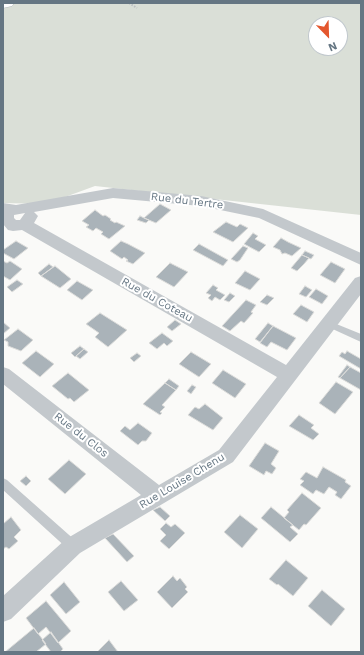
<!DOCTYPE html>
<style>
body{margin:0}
#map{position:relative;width:364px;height:655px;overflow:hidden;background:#fafaf8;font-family:"Work Sans",sans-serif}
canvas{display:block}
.frame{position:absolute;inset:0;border:4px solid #657683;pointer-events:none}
.north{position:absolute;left:308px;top:16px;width:40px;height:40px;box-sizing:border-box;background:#fff;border:1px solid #c1c8cd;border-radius:50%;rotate:157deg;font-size:11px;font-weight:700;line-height:16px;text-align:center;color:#657683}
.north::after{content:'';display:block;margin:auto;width:14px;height:18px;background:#e4572e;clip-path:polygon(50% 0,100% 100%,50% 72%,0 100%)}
</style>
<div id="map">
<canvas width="364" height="655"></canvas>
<div class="frame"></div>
<div class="north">N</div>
</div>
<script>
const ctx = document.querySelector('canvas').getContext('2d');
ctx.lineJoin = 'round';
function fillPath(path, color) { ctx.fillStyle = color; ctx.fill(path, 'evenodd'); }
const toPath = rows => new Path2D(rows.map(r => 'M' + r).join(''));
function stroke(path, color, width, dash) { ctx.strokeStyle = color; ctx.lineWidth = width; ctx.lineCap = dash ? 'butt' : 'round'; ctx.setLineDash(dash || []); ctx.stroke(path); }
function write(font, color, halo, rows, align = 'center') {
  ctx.font = font + ' "Work Sans",sans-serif'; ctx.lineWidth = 4; ctx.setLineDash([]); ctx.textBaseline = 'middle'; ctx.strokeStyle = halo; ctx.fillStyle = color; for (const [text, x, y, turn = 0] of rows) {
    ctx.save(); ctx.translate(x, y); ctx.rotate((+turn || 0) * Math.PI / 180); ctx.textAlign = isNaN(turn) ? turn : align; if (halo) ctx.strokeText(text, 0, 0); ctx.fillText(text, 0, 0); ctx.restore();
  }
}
const green = toPath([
 [3,3,361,3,361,215,95,186,46,204,3,203],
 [316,24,340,24,340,48,316,48]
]);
const building = toPath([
 [160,204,171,210,156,223,144,218,160,204],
 [95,210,103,216,105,215,111,219,110,220,115,223,116,222,125,226,109,239,101,234,103,232,96,228,93,231,86,227,89,225,82,221,95,210],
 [140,216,144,218,149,220,146,223,137,220,140,216],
 [226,222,237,227,240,224,248,228,233,242,213,232,226,222],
 [253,233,258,236,255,239,266,245,259,252,244,244,253,233],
 [281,238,288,242,301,248,292,256,285,253,282,254,280,250,273,247,281,238],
 [16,241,28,248,14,259,3,253,3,250,16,241],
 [121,241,128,244,145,253,133,264,126,261,128,260,124,257,122,259,110,251,121,241],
 [199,244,228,260,223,266,193,250,199,244],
 [243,246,248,248,240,260,237,262,231,259,243,246],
 [305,251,314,255,311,259,302,255,305,251],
 [302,255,309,258,304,264,297,271,291,268,302,255],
 [3,261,7,263,10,261,22,269,10,280,3,276,3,261],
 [331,262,345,269,335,283,320,275,331,262],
 [170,263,188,272,174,287,156,277,170,263],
 [49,264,53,267,41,276,38,273,49,264],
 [55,266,71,279,60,288,41,276,55,266],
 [245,271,260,279,250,290,235,283,245,271],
 [17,280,23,284,12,292,7,287,17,280],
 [77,281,93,290,82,300,67,290,77,281],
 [213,285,218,288,216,290,225,295,220,300,215,297,212,301,208,298,211,295,206,293,213,285],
 [305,286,312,290,306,297,299,294,305,286],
 [316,289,328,296,322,304,309,297,316,289],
 [230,293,235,296,229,302,224,300,230,293],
 [267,295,274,298,267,305,260,302,267,295],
 [246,300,256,305,251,312,253,313,244,323,241,321,230,331,222,326,246,300],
 [301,305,314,312,307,322,293,314,301,305],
 [100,313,127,330,108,347,95,337,99,333,86,324,100,313],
 [175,320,181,324,172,331,167,327,175,320],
 [3,322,10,328,3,334,3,322],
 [268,323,273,326,260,342,255,339,268,323],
 [273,326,296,338,287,350,271,342,267,347,260,343,273,326],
 [18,329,33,340,21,351,8,346,8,342,4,340,18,329],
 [162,333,173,341,167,346,164,343,157,349,149,343,162,333],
 [80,346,84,349,75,357,71,353,80,346],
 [84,349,88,352,80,359,76,356,84,349],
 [36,351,54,364,40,377,22,363,36,351],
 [347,351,361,359,361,369,339,356,342,352,345,354,347,351],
 [191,352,211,364,199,377,179,364,191,352],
 [137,353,141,356,134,362,130,358,137,353],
 [347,365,350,367,340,378,338,377,347,365],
 [350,367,361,373,361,390,340,378,350,367],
 [223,370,246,384,235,398,212,383,223,370],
 [68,373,89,390,74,402,70,398,68,399,52,386,68,373],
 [169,379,179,386,176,390,165,383,169,379],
 [336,382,353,392,335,414,319,403,336,382],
 [165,383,176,390,162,405,165,407,160,412,162,413,160,415,143,404,165,383],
 [192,385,196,387,191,394,187,391,192,385],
 [205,404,223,418,213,430,188,415,195,407,199,409,205,404],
 [299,415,314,425,311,428,319,434,313,440,289,426,299,415],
 [138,423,152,433,146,441,142,441,138,445,120,431,125,426,130,430,138,423],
 [265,443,279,451,271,464,276,468,272,474,266,471,264,475,249,466,265,443],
 [69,460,86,474,65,494,48,479,69,460],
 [323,467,346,480,345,482,351,486,341,499,335,495,337,492,329,487,324,494,316,490,313,494,300,485,304,481,300,479,306,472,317,478,323,467],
 [26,476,31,481,26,486,20,481,26,476],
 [302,493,321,508,306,525,304,524,299,530,284,518,289,512,287,510,302,493],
 [160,507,170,516,165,521,153,510,160,507],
 [271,507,293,525,290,527,298,534,290,542,261,518,271,507],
 [240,515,258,529,242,548,224,532,240,515],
 [11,517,21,530,14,537,18,541,9,549,6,547,3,549,3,524,11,517],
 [166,523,171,527,175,524,185,533,169,549,160,541,166,535,160,529,166,523],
 [113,534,134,556,127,562,105,538,113,534],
 [286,560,308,578,293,596,278,584,277,585,269,579,286,560],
 [173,576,177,581,180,578,187,587,185,589,188,592,172,608,157,592,173,576],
 [121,581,138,600,124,611,108,592,121,581],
 [64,582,80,602,66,614,50,595,64,582],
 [322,590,345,609,331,626,308,606,322,590],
 [46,601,71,631,58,643,46,627,38,634,26,618,46,601],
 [34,628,46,644,36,652,5,652,34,628],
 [51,632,63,649,60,652,51,652,42,640,51,632],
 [109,640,118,652,97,652,109,640]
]);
const path = toPath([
 [129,3,137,8]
]);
const lane = toPath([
 [329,321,361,334,361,342,326,326,325,324,326,322,329,321],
 [3,478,7,480,77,542,79,546,77,550,73,551,69,550,3,490,3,478]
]);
const street = toPath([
 [113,188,201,196,263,209,361,253,361,265,259,218,201,206,113,198,34,212,38,216,34,223,286,365,355,278,361,276,361,294,233,462,80,553,11,619,3,622,3,596,66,539,141,495,3,384,3,367,9,369,159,485,219,450,277,377,22,230,13,231,8,230,3,224,3,203,16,205,113,188],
 [25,213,20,220,16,220,14,218,14,215,25,213]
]);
const secondary = toPath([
 [3,3,14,3,12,6,3,8,3,3]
]);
const streetNames = [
 ["Rue du Tertre",187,201,7],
 ["Rue du Coteau",157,300,29],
 ["Rue du Clos",81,435,38],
 ["Rue Louise Chenu",182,481,-31]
];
fillPath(green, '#dadfd7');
fillPath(building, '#aab3b9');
stroke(building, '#dcdcda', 1);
stroke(secondary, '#b3babf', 1);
stroke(path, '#bbbfc2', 2, [1.5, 1.5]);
fillPath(lane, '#c3c8cc');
fillPath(street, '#c3c8cc');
fillPath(secondary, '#fff');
write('11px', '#657683', '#fff', streetNames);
</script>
